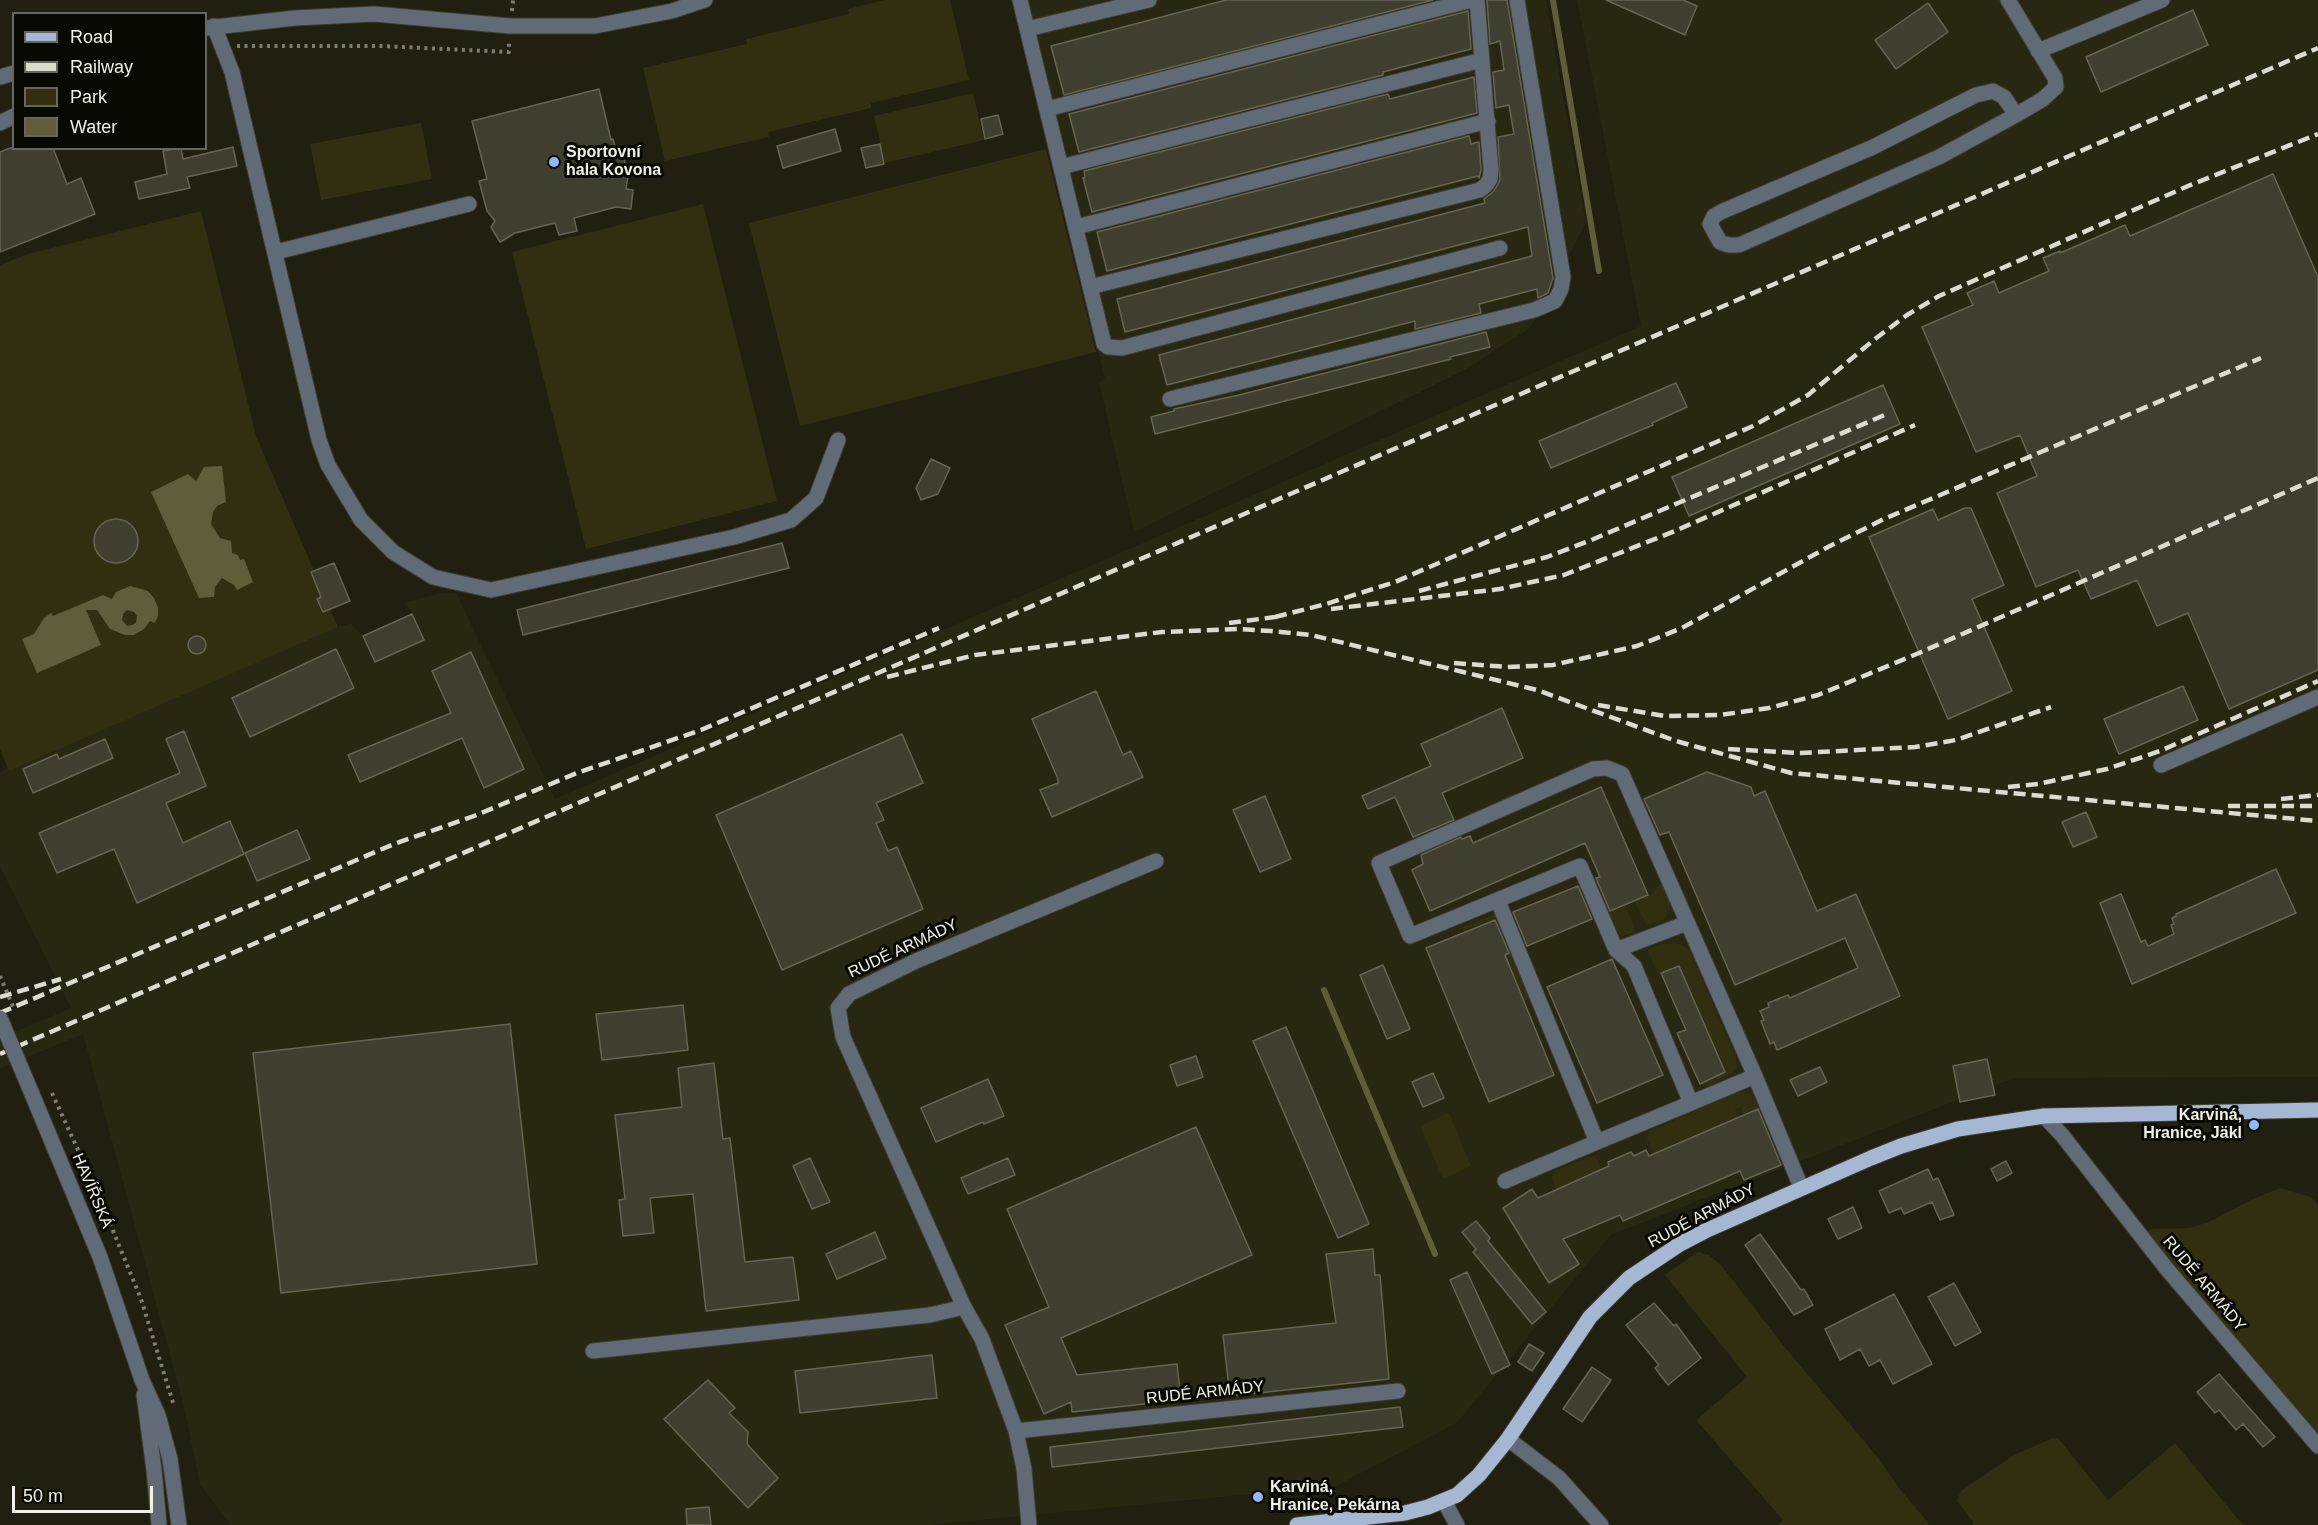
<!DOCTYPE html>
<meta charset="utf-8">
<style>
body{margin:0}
#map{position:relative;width:2318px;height:1525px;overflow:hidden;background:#201f10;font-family:Helvetica,sans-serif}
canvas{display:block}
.legend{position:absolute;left:12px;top:12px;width:195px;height:138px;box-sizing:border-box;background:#090904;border:2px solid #66665f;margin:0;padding:8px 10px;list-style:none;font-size:18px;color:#f2f1e7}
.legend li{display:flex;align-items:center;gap:12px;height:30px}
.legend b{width:30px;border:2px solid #66665f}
.scale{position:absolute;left:12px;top:1486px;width:141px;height:27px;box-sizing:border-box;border:3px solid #f2f1e7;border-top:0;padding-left:8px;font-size:18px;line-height:21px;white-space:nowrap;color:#f2f1e7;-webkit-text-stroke:4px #090904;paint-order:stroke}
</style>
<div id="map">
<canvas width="2318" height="1525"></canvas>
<ul class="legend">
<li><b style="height:8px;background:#a6b7d3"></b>Road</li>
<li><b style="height:8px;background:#dcdbd0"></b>Railway</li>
<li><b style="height:16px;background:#322f10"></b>Park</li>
<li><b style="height:16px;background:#605d3a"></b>Water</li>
</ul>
<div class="scale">50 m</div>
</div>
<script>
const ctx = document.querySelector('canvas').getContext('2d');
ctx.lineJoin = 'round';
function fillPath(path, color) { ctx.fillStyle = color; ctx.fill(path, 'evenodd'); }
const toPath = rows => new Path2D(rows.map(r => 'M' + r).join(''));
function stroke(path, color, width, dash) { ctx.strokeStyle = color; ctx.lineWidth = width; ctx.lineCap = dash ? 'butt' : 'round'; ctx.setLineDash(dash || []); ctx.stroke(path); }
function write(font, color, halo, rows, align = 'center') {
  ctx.font = font + ' Helvetica,sans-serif'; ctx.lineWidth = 6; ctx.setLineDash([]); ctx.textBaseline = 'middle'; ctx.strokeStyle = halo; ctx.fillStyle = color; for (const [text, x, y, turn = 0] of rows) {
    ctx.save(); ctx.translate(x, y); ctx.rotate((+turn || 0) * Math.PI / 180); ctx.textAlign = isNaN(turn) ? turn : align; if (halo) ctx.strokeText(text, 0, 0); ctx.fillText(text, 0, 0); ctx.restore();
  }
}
const built = toPath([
 [1012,0,1546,0,1586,223,1530,328,1463,371,1134,532,1099,382,1105,379],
 [1577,0,2318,0,2318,1077,2014,1078,1611,1235,1457,1423,1336,1486,928,1525,230,1525,200,1484,183,1403,83,1034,0,1069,0,1038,71,1008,0,867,0,772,8,768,9,770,107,725,338,627,351,623,363,636,412,614,406,602,441,593,456,593,555,799,1641,326]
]);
const green = toPath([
 [885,0,950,0,969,80,871,103,871,108,768,132,769,137,665,161,643,68,747,44,746,39,849,14,848,9],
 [973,93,984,140,885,163,874,116],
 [421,123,432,179,321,200,310,144],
 [1046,149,1096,352,800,426,749,223],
 [703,204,777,501,586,549,512,252],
 [201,211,256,436,314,571,334,563,339,576,337,577,350,601,330,609,338,627,9,771,0,749,0,265,28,254],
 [1665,884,1670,904,1668,914,1663,920,1647,926,1634,901,1653,893,1657,887],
 [1607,896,1613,910,1625,905,1635,928,1633,933,1622,936,1614,931,1603,898],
 [1496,913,1531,997,1524,1001,1491,921,1464,930,1463,927],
 [1669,942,1681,945,1690,951,1736,1058,1737,1066,1731,1075,1707,1087,1699,1084,1724,1072,1677,966,1658,974,1647,949],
 [1738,1092,1745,1092,1752,1095,1760,1108,1744,1115,1741,1107,1735,1109,1738,1118,1654,1154,1647,1138,1650,1131],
 [1449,1113,1471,1166,1443,1179,1420,1126],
 [1591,1156,1596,1157,1602,1169,1556,1189,1551,1177,1555,1171],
 [2280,1188,2311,1197,2318,1204,2318,1436,2146,1233,2151,1229,2189,1228,2209,1222,2253,1199],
 [1698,1252,1709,1255,1721,1265,1783,1345,1879,1459,1899,1488,1930,1525,1778,1525,1783,1520,1696,1420,1747,1377,1665,1275],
 [2053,1438,2058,1438,2108,1500,2175,1443,2243,1525,1973,1525,1973,1522,1957,1501,1961,1491,2014,1455]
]);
const water = toPath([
 [222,466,226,502,217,506,213,512,211,524,220,538,231,541,232,553,238,555,240,560,244,559,253,582,237,590,234,585,222,578,215,587,214,597,199,598,151,492,188,474,196,481,204,467],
 [130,586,148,591,154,598,158,608,158,616,155,623,150,621,144,629,134,635,125,635,110,629,97,610,86,610,101,645,37,673,22,639,34,634,44,618,51,613,53,616,103,595,112,599,116,592],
 [127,610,134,612,137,616,136,623,132,625,127,626,122,620,123,614]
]);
const stream = toPath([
 [1553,0,1599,271],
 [1324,990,1435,1254]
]);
const building = toPath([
 [1226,0,1433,0,1064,95,1051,46,1226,0],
 [1487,0,1507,0,1553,278,1548,293,1538,298,1537,289,1479,304,1481,313,1415,329,1415,321,1167,385,1159,355,1532,256,1528,227,1125,332,1117,299,1485,203,1484,199,1494,191,1500,180,1498,137,1514,134,1509,105,1496,108,1493,72,1504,70,1500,41,1490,44,1487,0],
 [1606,0,1683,0,1697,6,1685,35,1606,0],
 [1928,3,1948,32,1896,69,1875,40,1928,3],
 [2193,10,2208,45,2101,92,2086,57,2193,10],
 [1468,11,1471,49,1383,72,1383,75,1079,152,1069,114,1468,11],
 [1474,77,1477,113,1092,212,1083,178,1085,177,1084,171,1388,94,1390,99,1474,77],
 [599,89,611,140,613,139,615,147,621,146,628,176,626,189,633,190,631,209,616,207,574,218,577,231,559,235,555,223,515,233,500,242,491,227,495,221,487,211,479,181,487,179,472,121,599,89],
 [998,115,1003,134,985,139,981,119,998,115],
 [835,129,841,151,783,168,777,146,835,129],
 [1469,136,1471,144,1479,142,1481,170,1479,178,1478,176,1107,271,1097,232,1469,136],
 [880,144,884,164,866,168,861,148,880,144],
 [233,147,237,166,187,177,190,188,139,199,135,182,167,174,163,151,181,148,183,159,233,147],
 [10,148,53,148,67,184,81,178,95,214,0,252,0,152,10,148],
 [2273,174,2318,277,2318,670,2229,709,2188,613,2157,626,2137,580,2091,599,2078,570,2036,587,1997,493,2037,476,2020,435,1976,452,1922,327,1973,305,1967,293,1994,281,1999,293,2049,271,2043,258,2060,251,2060,253,2125,225,2130,236,2273,174],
 [1486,332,1490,347,1450,357,1451,359,1155,434,1151,417,1174,411,1174,409,1239,395,1486,332],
 [1676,383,1687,407,1652,423,1653,425,1551,468,1539,441,1676,383],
 [1883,385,1900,424,1689,516,1672,477,1883,385],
 [931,459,950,468,938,494,921,500,916,488,931,459],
 [1965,508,1971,508,2004,585,1972,599,2012,691,1948,719,1869,537,1933,509,1938,520,1965,508],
 '94 541a22 22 0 1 1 44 0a22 22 0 1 1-44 0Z',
 [782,543,789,568,523,635,517,610,782,543],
 [334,563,350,601,323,612,317,599,321,597,311,572,334,563],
 [412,614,424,640,375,662,363,636,412,614],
 '188 645a9 9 0 1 1 18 0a9 9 0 1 1-18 0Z',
 [336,649,354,688,250,737,232,698,336,649],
 [471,652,524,769,484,788,462,738,360,782,348,755,451,713,432,671,471,652],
 [2183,686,2198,720,2119,754,2104,719,2183,686],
 [1096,691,1123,755,1131,751,1143,777,1052,817,1040,790,1058,783,1058,779,1032,719,1096,691],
 [1502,708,1523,758,1442,793,1454,820,1413,837,1395,797,1368,809,1362,796,1431,766,1421,744,1502,708],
 [184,731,206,786,166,803,183,843,230,821,244,854,137,903,114,849,57,873,39,833,180,773,166,739,184,731],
 [902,734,923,783,876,803,884,820,876,823,888,851,897,847,923,909,782,970,716,815,902,734],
 [105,739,113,758,33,793,23,769,57,754,59,759,105,739],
 [1707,772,1751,787,1754,796,1765,791,1817,911,1856,894,1900,996,1777,1050,1774,1042,1770,1044,1761,1021,1764,1020,1760,1011,1769,1007,1768,1003,1788,995,1790,998,1858,968,1845,938,1735,985,1669,832,1660,835,1644,799,1707,772],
 [1601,787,1648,895,1610,911,1596,878,1600,877,1585,843,1430,911,1412,870,1423,864,1421,855,1461,837,1462,839,1470,836,1473,843,1601,787],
 [1265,796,1291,859,1260,872,1233,810,1265,796],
 [2086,812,2097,837,2073,847,2062,822,2086,812],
 [297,830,310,859,257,881,245,853,297,830],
 [2276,869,2296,913,2132,984,2100,903,2121,894,2141,942,2145,940,2148,946,2174,934,2171,925,2174,924,2172,918,2176,916,2176,914,2276,869],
 [1578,886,1592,919,1527,946,1513,912,1578,886],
 [1495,920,1509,953,1505,955,1554,1075,1489,1102,1426,948,1495,920],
 [1612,959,1663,1075,1597,1103,1547,987,1612,959],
 [1383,965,1410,1029,1387,1039,1360,975,1383,965],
 [1679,966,1725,1072,1700,1084,1677,1033,1686,1030,1661,973,1679,966],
 [683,1005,688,1050,602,1060,596,1014,683,1005],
 [510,1024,537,1264,281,1293,253,1053,510,1024],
 [1286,1027,1369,1224,1338,1238,1253,1041,1286,1027],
 [1196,1056,1203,1077,1177,1086,1170,1065,1196,1056],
 [1987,1059,1995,1095,1960,1102,1953,1066,1987,1059],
 [714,1063,723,1139,730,1138,745,1262,793,1257,799,1300,706,1311,693,1194,650,1198,654,1233,623,1236,619,1200,625,1199,615,1115,682,1107,678,1068,714,1063],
 [1820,1067,1827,1082,1798,1096,1790,1080,1820,1067],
 [1433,1073,1444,1098,1423,1107,1412,1082,1433,1073],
 [988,1079,1004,1116,984,1124,983,1122,936,1142,921,1108,988,1079],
 [1758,1109,1781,1165,1744,1180,1740,1171,1623,1221,1620,1215,1563,1239,1579,1264,1549,1283,1503,1208,1532,1189,1538,1198,1609,1166,1608,1162,1631,1152,1634,1156,1646,1150,1649,1156,1758,1109],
 [1196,1127,1252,1255,1061,1338,1077,1375,1177,1364,1181,1400,1072,1412,1071,1402,1044,1414,1005,1325,1049,1307,1007,1209,1196,1127],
 [810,1158,830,1202,812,1209,793,1166,810,1158],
 [1008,1158,1015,1175,968,1194,961,1178,1008,1158],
 [2006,1161,2012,1173,1997,1181,1991,1169,2006,1161],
 [1928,1169,1933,1180,1938,1178,1954,1215,1940,1220,1932,1202,1904,1214,1901,1208,1889,1213,1879,1191,1928,1169],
 [1853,1207,1862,1228,1838,1239,1828,1219,1853,1207],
 [1476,1221,1490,1238,1488,1241,1546,1312,1532,1324,1473,1252,1476,1249,1462,1232,1476,1221],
 [875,1232,886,1258,837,1279,826,1254,875,1232],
 [1760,1234,1801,1290,1804,1289,1813,1305,1794,1315,1745,1245,1760,1234],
 [1373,1249,1375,1275,1380,1275,1389,1379,1230,1396,1223,1335,1336,1323,1326,1254,1373,1249],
 [1467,1272,1510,1365,1492,1374,1450,1280,1467,1272],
 [1954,1283,1981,1332,1955,1346,1928,1297,1954,1283],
 [1894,1294,1932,1364,1893,1384,1880,1360,1869,1366,1860,1349,1840,1360,1825,1329,1894,1294],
 [1654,1303,1674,1326,1676,1324,1701,1358,1668,1385,1655,1368,1659,1365,1626,1325,1654,1303],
 [1529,1344,1544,1353,1532,1371,1518,1362,1529,1344],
 [932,1355,937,1398,800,1413,795,1371,932,1355],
 [1592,1367,1611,1380,1582,1422,1563,1409,1592,1367],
 [2219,1374,2275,1437,2263,1447,2243,1424,2236,1430,2219,1410,2215,1413,2197,1392,2219,1374],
 [708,1380,735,1408,729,1413,748,1432,747,1444,778,1478,748,1508,664,1419,708,1380],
 [1400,1407,1403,1427,1052,1467,1050,1447,1400,1407],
 [709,1507,711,1525,687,1525,686,1509,709,1507]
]);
const path = toPath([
 [512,11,513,0],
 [237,46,381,46,509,52,509,40],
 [52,1093,98,1194,141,1299,174,1406]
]);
const minor = toPath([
 [1020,0,1104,344,1108,347,1122,348,1500,248],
 [2008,0,2055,78,2056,87,2043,99,2016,115,1939,157,1739,245,1728,245,1720,242,1710,224,1714,216,1723,211,1871,148,1976,95,1993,91,2004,97,2016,115],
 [214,26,232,72,319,440,328,465,361,520,393,552,433,577,491,590,734,537,791,520,816,498,838,440],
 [206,28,295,18,374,14,510,26,595,26,672,11,705,0],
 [1027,29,1149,0],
 [2038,51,2162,0],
 [0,77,14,73],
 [1047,109,1472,0],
 [0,123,14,116],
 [1061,167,1482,60],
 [1076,227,1488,121],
 [276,252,469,204],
 [1090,287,1480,190,1486,185,1490,179,1491,170,1477,0],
 [1170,399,1534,310,1555,301,1561,289,1563,277,1517,0],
 [2161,765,2318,697],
 [1498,901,1597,1142,1691,1103],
 [1616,950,1687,923],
 [1755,1076,1691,1103,1634,966,1616,950,1580,866,1410,936,1379,863,1593,769,1607,768,1622,774,1755,1076,1801,1187],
 [32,1094,100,1257,142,1380,158,1415,170,1459,179,1525],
 [2044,1116,2062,1135,2166,1268,2318,1446],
 [1505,1181,1597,1142],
 [593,1351,930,1315,964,1307],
 [144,1395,154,1470,159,1525],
 [1016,1431,1398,1391],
 [1508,1439,1559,1478,1601,1525],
 [1444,1501,1457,1525],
 [1029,1525,1024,1469,1016,1431,982,1339,964,1307,843,1037,838,1008,849,994,916,961,1156,861]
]);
const major = toPath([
 [1297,1525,1405,1513,1428,1507,1457,1495,1479,1475,1508,1439,1590,1317,1629,1278,1680,1244,1705,1231,1871,1158,1901,1146,1958,1129,2044,1116,2318,1110]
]);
const rail = toPath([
 [1419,591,1547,557,1589,541,1887,414],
 [1331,609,1500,589,1564,575,1675,531,1915,425],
 [1275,617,1326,604,1395,582,1753,426,1808,395,1875,339,1907,315,1939,296,2188,186,2318,134],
 [1229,623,1283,616],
 [1454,663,1507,667,1553,665,1637,646,1682,628,1828,547,1884,519,2261,358],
 [887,677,975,655,1162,632,1238,629,1271,631,1311,635,1537,690,1676,741,1791,773,2318,821],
 [1598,705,1665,716,1720,715,1769,708,1818,695,1919,653,2318,478],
 [1728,749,1800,753,1915,747,1956,740,2051,707],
 [2008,787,2038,784,2107,769,2160,751,2318,681],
 [2281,799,2318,795],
 [2228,806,2318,806],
 [0,997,61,979],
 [0,1013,394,844,474,816,577,773,701,730,939,628],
 [0,1054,2318,48]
]);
const pathBridge = toPath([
 [0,976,14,1009]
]);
const minorBridge = toPath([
 [0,1018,32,1094]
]);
const markers = [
 [554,162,6,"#8fb8fd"],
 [2254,1125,6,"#8fb8fd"],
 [1258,1497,6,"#8fb8fd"]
];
const poiNames = [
 ["Sportovní",566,153],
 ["hala Kovona",566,171],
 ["Karviná,",2242,1116,"right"],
 ["Hranice, Jäkl",2242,1134,"right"],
 ["Karviná,",1270,1488],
 ["Hranice, Pekárna",1270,1506]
];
const streetNames = [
 ["RUDÉ ARMÁDY",903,949,-25],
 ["HAVÍŘSKÁ",92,1191,67],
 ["RUDÉ ARMÁDY",1702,1216,-28],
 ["RUDÉ ARMÁDY",2204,1284,50],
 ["RUDÉ ARMÁDY",1205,1393,-6]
];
fillPath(built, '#282711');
fillPath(green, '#322f10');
fillPath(water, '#605d3a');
stroke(stream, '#605d3a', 6);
fillPath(building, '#403f2f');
stroke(building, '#666453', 1.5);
stroke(minor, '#3d3c2e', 17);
stroke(major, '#3d3c2e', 17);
stroke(path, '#7f7e71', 4, [3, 4.5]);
stroke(minor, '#616a77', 15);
stroke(major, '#a6b7d3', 15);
stroke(rail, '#dcdbd0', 4.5, [12, 6]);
stroke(minorBridge, '#3d3c2e', 17, []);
stroke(pathBridge, '#7f7e71', 4, [3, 4.5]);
stroke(minorBridge, '#616a77', 15);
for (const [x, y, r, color] of markers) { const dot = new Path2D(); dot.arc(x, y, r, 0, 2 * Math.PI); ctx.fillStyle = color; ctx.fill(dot); stroke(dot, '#090904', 2); }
write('bold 16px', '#f2f1e7', '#090904', poiNames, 'left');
write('16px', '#f2f1e7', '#090904', streetNames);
</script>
